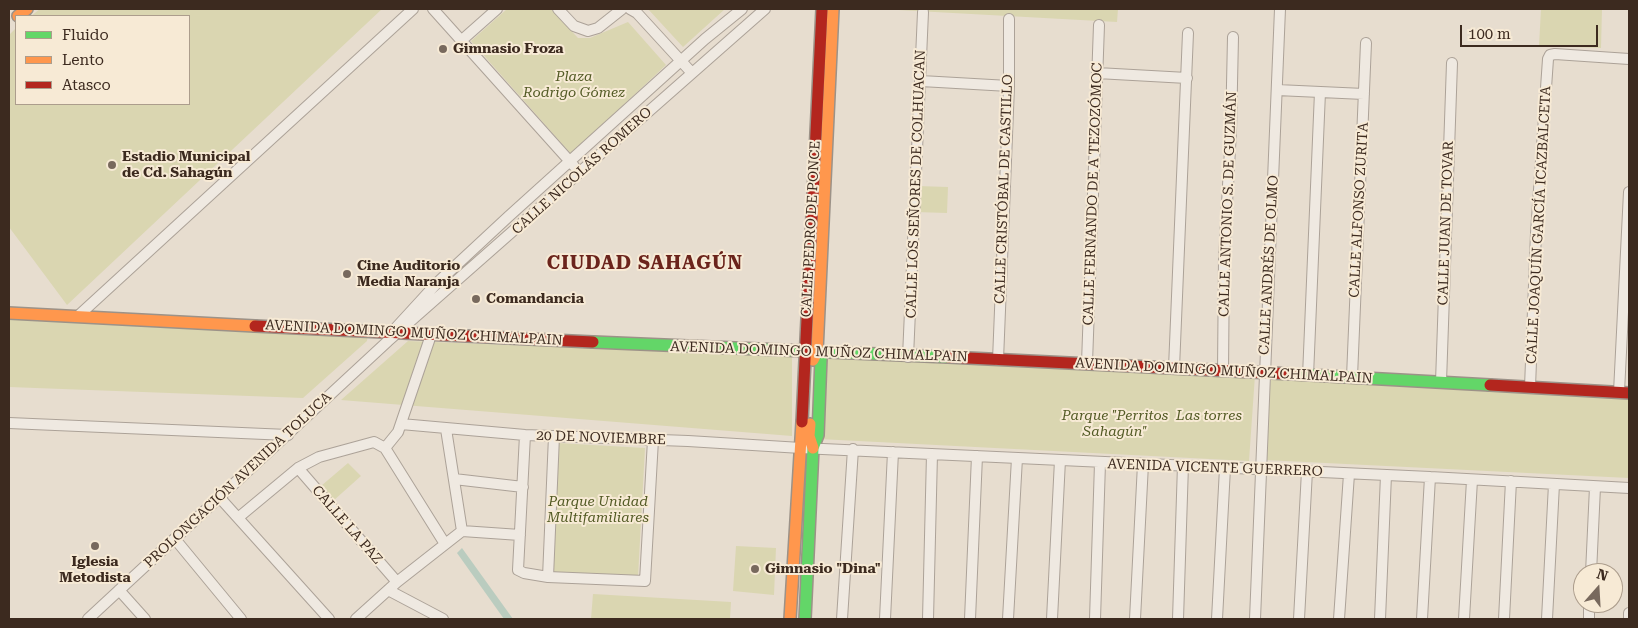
<!DOCTYPE html>
<meta charset="utf-8">
<style>
body{margin:0}
#map{position:relative;width:1638px;height:628px;overflow:hidden;background:#e7ddcf;font-family:"Roboto Serif",serif}
canvas{display:block}
.frame{position:absolute;inset:0;border:10px solid #3c2a1f;pointer-events:none}
.legend{position:absolute;left:15px;top:15px;width:175px;height:90px;box-sizing:border-box;background:#f7ead5;border:1px solid #ac9d8c;margin:0;padding:6px 9px;list-style:none;font-size:15px;color:#3c2a1f}
.legend li{display:flex;align-items:center;gap:10px;height:25px}
.legend b{width:25px;border:1px solid #ac9d8c}
.north{position:absolute;left:1573px;top:563px;width:50px;height:50px;box-sizing:border-box;background:#f7ead5;border:1px solid #ac9d8c;border-radius:50%;rotate:19deg;font-size:14px;font-weight:700;line-height:20px;text-align:center;color:#3c2a1f}
.north::after{content:'';display:block;margin:auto;width:18px;height:22px;background:#78695d;clip-path:polygon(50% 0,100% 100%,50% 72%,0 100%)}
.scale{position:absolute;left:1460px;top:25px;width:138px;height:22px;box-sizing:border-box;border:2px solid #3c2a1f;border-top:0;padding-left:6px;font-size:15px;line-height:18px;white-space:nowrap;color:#3c2a1f;-webkit-text-stroke:4px #f7ead5;paint-order:stroke}
</style>
<div id="map">
<canvas width="1638" height="628"></canvas>
<div class="frame"></div>
<ul class="legend">
<li><b style="height:6px;background:#63d668"></b>Fluido</li>
<li><b style="height:6px;background:#ff974d"></b>Lento</li>
<li><b style="height:6px;background:#b3261e"></b>Atasco</li>
</ul>
<div class="north">N</div>
<div class="scale">100 m</div>
</div>
<script>
const ctx = document.querySelector('canvas').getContext('2d');
ctx.lineJoin = 'round';
function fillPath(path, color) { ctx.fillStyle = color; ctx.fill(path, 'evenodd'); }
const toPath = rows => new Path2D(rows.map(r => 'M' + r).join(''));
function stroke(path, color, width, dash) { ctx.strokeStyle = color; ctx.lineWidth = width; ctx.lineCap = dash ? 'butt' : 'round'; ctx.setLineDash(dash || []); ctx.stroke(path); }
function write(font, color, halo, rows, align = 'center') {
  ctx.font = font + ' "Roboto Serif",serif'; ctx.lineWidth = 4; ctx.setLineDash([]); ctx.textBaseline = 'middle'; ctx.strokeStyle = halo; ctx.fillStyle = color; for (const [text, x, y, turn = 0] of rows) {
    ctx.save(); ctx.translate(x, y); ctx.rotate((+turn || 0) * Math.PI / 180); ctx.textAlign = isNaN(turn) ? turn : align; if (halo) ctx.strokeText(text, 0, 0); ctx.fillText(text, 0, 0); ctx.restore();
  }
}
const green = toPath([
 [40,9,382,9,67,305,9,227,9,35,16,28,16,104,189,104,189,16,31,16],
 [507,9,551,9,578,38,590,38,628,22,666,65,571,154,471,41],
 [648,9,725,9,683,47],
 [880,9,1118,9,1117,22],
 [1541,9,1602,9,1601,48,1539,46],
 [917,186,948,187,947,213,915,212],
 [9,312,368,333,367,341,303,398,9,387],
 [408,341,792,356,792,436,341,400],
 [823,354,1255,375,1249,461,819,439],
 [1271,374,1629,394,1629,478,1265,460],
 [558,443,645,448,638,577,552,572],
 [348,463,361,476,333,501,321,486],
 [736,546,776,548,774,595,733,591],
 [593,594,731,602,730,619,591,619]
]);
const water = toPath([
 [462,548,513,619,504,619,457,553]
]);
const street = toPath([
 [433,9,574,166],
 [558,9,574,26,588,31,598,28,622,9],
 [630,9,637,13,692,73],
 [462,40,497,9],
 [1097,73,1187,78],
 [921,81,1009,86],
 [1277,90,1364,94],
 [77,317,413,9],
 [393,331,437,283,508,217,705,39,742,9],
 [908,357,923,12],
 [998,360,1009,86,1009,19],
 [1087,363,1099,25],
 [1174,368,1188,33],
 [1223,371,1224,258,1231,131,1233,37],
 [1308,376,1320,92],
 [1352,377,1366,43],
 [1441,382,1452,63],
 [1530,387,1536,233,1548,59,1550,55,1555,54,1629,59],
 [1619,392,1629,192],
 [9,423,288,435],
 [401,424,525,435,688,441,801,448,1430,477,1629,488],
 [446,429,462,531],
 [525,435,518,570,524,573,548,577],
 [554,436,548,577,645,581,653,440],
 [385,448,398,432,431,335],
 [298,468,397,582],
 [454,479,523,487],
 [220,498,329,619],
 [239,517,298,468,319,457,374,442,385,448,445,544],
 [175,539,241,619],
 [1591,573,1595,487],
 [119,590,145,619],
 [388,590,443,619],
 [88,619,388,341,765,9],
 [356,619,397,582,462,531,520,535],
 [842,619,853,449],
 [885,619,893,452],
 [928,619,932,454],
 [970,619,977,456],
 [1008,619,1017,458],
 [1052,619,1060,460],
 [1095,619,1100,463],
 [1135,619,1143,464],
 [1178,619,1183,465],
 [1217,619,1225,468],
 [1255,619,1280,9],
 [1299,619,1307,471],
 [1339,619,1349,474],
 [1380,619,1386,475],
 [1422,619,1430,477],
 [1464,619,1472,480],
 [1504,619,1511,481],
 [1547,619,1554,484],
 [1589,619,1589,603],
 [1629,619,1629,613]
]);
const fast = toPath([
 [593,342,948,357],
 [1292,374,1490,385],
 [805,619,813,448,818,435,821,358,817,352]
]);
const slow = toPath([
 [18,16,27,9],
 [9,313,255,326],
 [813,360,817,352,833,9],
 [810,424,809,436,813,448],
 [790,619,802,422]
]);
const jam = toPath([
 [255,326,593,342],
 [948,357,1292,374],
 [1490,385,1629,393],
 [802,422,822,9]
]);
const markers = [
 [443,49,5,"#78695d"],
 [112,165,5,"#78695d"],
 [347,274,5,"#78695d"],
 [476,299,5,"#78695d"],
 [95,546,5,"#78695d"],
 [755,569,5,"#78695d"]
];
const poiNames = [
 ["Gimnasio Froza",453,49],
 ["Estadio Municipal",122,157],
 ["de Cd. Sahagún",122,173],
 ["Cine Auditorio",357,266],
 ["Media Naranja",357,282],
 ["Comandancia",486,299],
 ["Iglesia",95,562,"center"],
 ["Metodista",95,578,"center"],
 ["Gimnasio \"Dina\"",765,569]
];
const parkNames = [
 ["Plaza",574,77],
 ["Rodrigo Gómez",574,93],
 ["Parque \"Perritos",1115,416],
 ["Sahagún\"",1115,432],
 ["Las torres",1209,416],
 ["Parque Unidad",598,502],
 ["Multifamiliares",598,518]
];
const streetNames = [
 ["CALLE NICOLÁS ROMERO",582,171,-42],
 ["CALLE LOS SEÑORES DE COLHUACAN",916,184,-88],
 ["CALLE CRISTÓBAL DE CASTILLO",1004,189,-88],
 ["CALLE FERNANDO DE A TEZOZÓMOC",1093,194,-88],
 ["CALLE ANTONIO S. DE GUZMÁN",1228,204,-88],
 ["CALLE ALFONSO ZURITA",1359,210,-87],
 ["CALLE JUAN DE TOVAR",1446,223,-88],
 ["CALLE JOAQUÍN GARCÍA ICAZBALCETA",1539,225,-87],
 ["CALLE PEDRO DE PONCE",811,229,-87],
 ["CALLE ANDRÉS DE OLMO",1269,265,-87],
 ["AVENIDA DOMINGO MUÑOZ CHIMALPAIN",414,333,3],
 ["AVENIDA DOMINGO MUÑOZ CHIMALPAIN",819,352,2],
 ["AVENIDA DOMINGO MUÑOZ CHIMALPAIN",1224,371,3],
 ["20 DE NOVIEMBRE",601,438,2],
 ["AVENIDA VICENTE GUERRERO",1215,468,2],
 ["PROLONGACIÓN AVENIDA TOLUCA",238,480,-43],
 ["CALLE LA PAZ",347,525,49]
];
const districtNames = [
 ["CIUDAD SAHAGÚN",645,263]
];
fillPath(green, '#dad6b1');
fillPath(water, '#baccbf');
stroke(street, '#aca298', 12);
stroke(fast, '#9c9288', 14);
stroke(slow, '#9c9288', 14);
stroke(jam, '#9c9288', 14);
stroke(street, '#efe9e1', 10);
stroke(fast, '#63d668', 11);
stroke(slow, '#ff974d', 11);
stroke(jam, '#b3261e', 11);
for (const [x, y, r, color] of markers) { const dot = new Path2D(); dot.arc(x, y, r, 0, 2 * Math.PI); ctx.fillStyle = color; ctx.fill(dot); stroke(dot, '#f7ead5', 2); }
write('bold 14px', '#3c2a1f', '#f7ead5', poiNames, 'left');
write('italic 14px', '#525a24', '#f7ead5', parkNames);
write('14px', '#3c2a1f', '#f7ead5', streetNames);
ctx.letterSpacing = '1px';
write('bold 19px', '#6b241c', '#f7ead5', districtNames);
ctx.letterSpacing = '0px';
</script>
